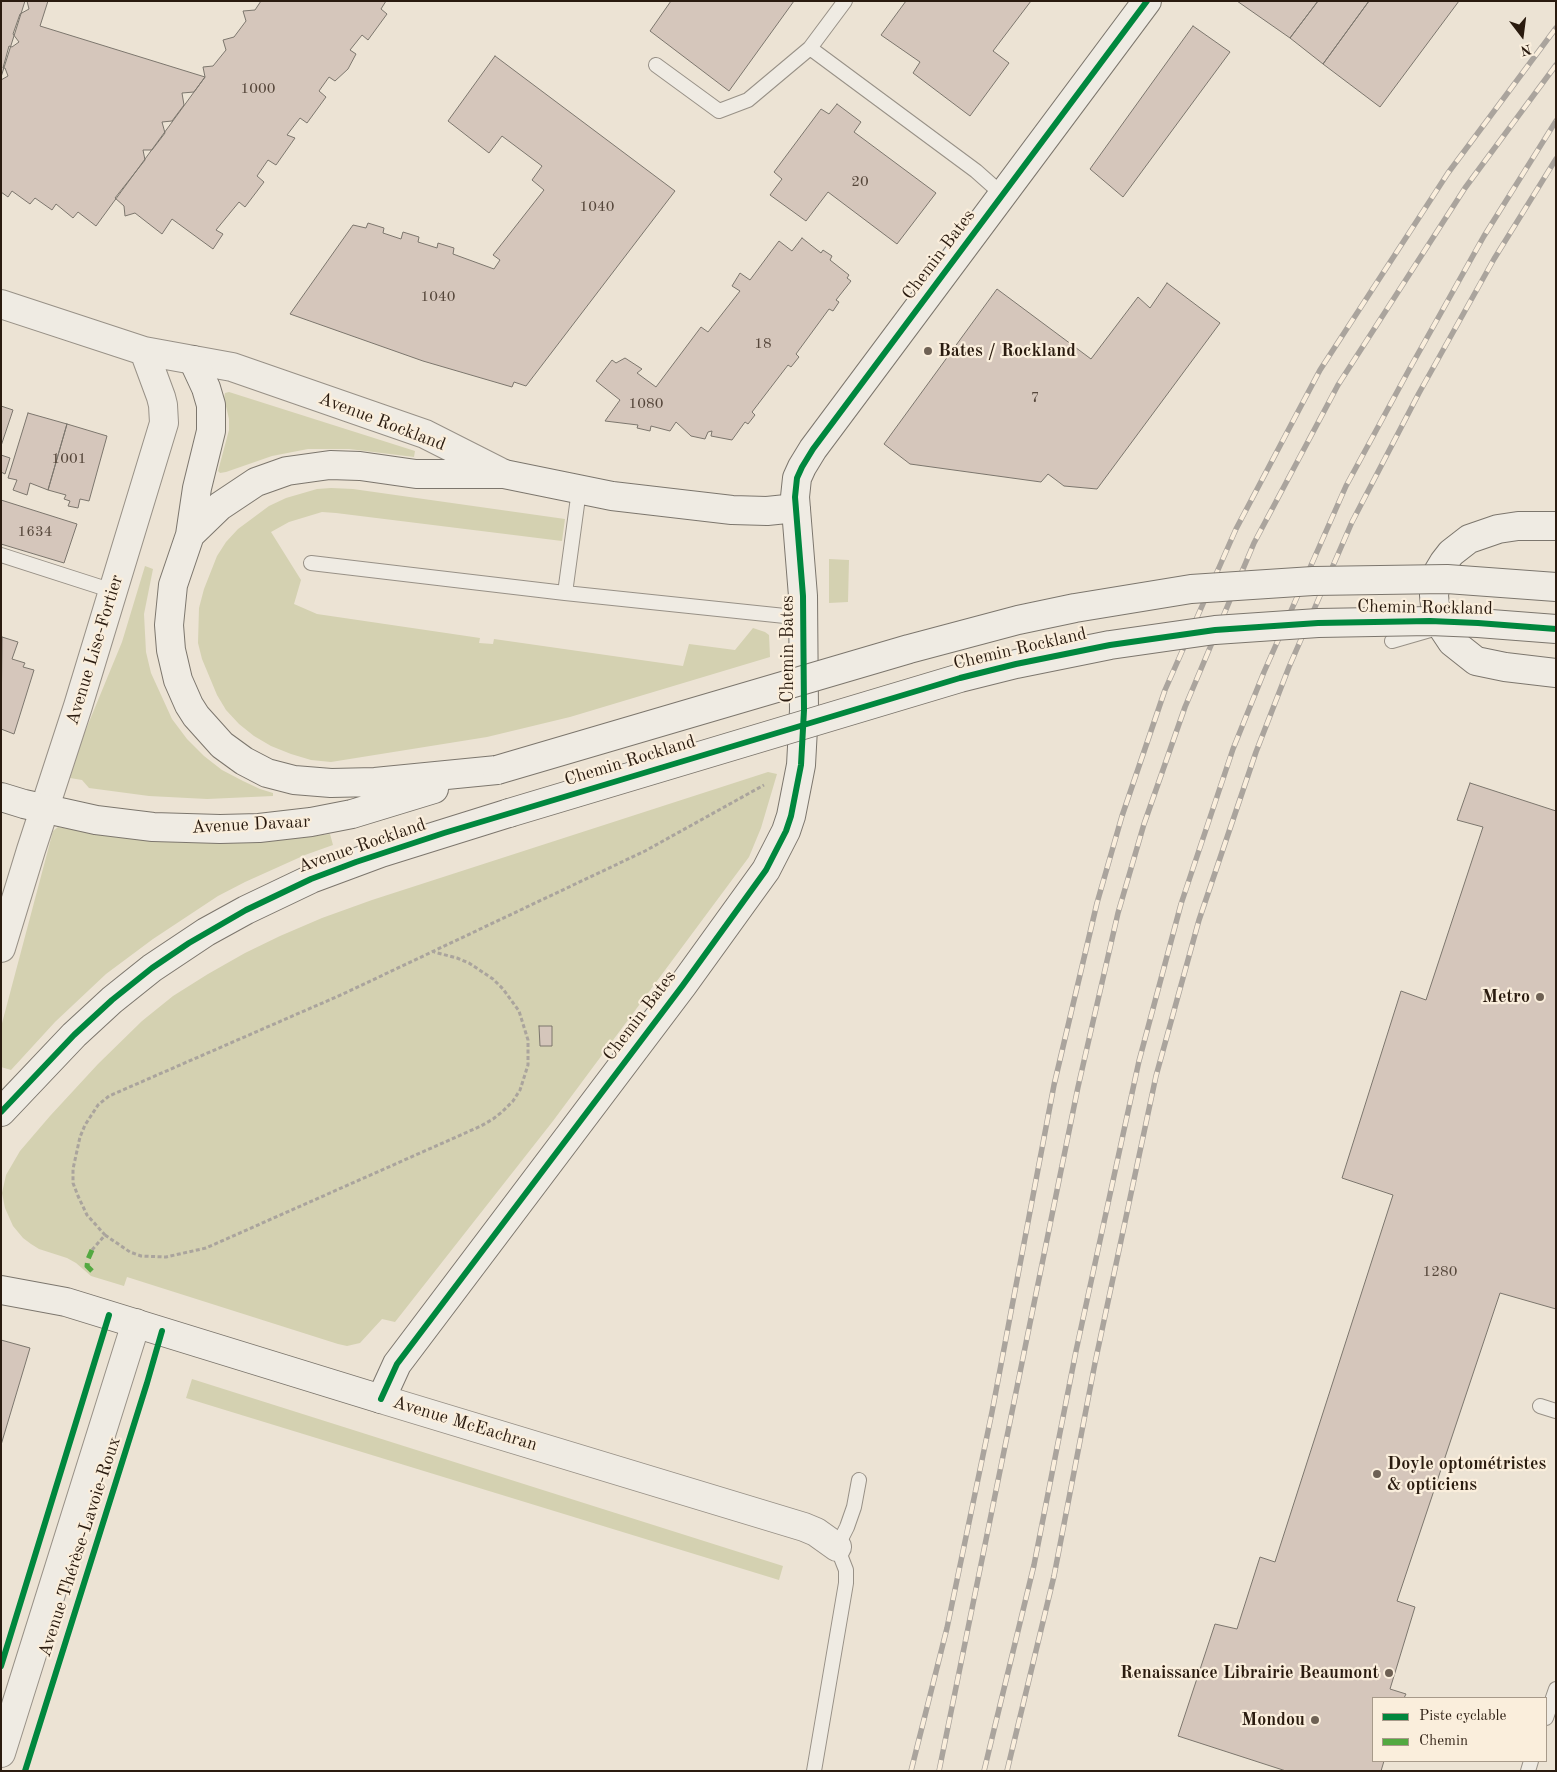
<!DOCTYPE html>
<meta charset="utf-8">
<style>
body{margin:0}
#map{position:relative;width:1557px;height:1772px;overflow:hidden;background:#ece3d4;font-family:"Old Standard TT",serif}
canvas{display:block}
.frame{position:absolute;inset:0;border:2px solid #2a1b0f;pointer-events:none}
.legend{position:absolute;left:1372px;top:1697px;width:175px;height:65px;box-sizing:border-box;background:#faeedc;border:1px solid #a79a8a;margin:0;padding:6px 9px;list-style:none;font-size:15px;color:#2a1b0f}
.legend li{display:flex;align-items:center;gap:10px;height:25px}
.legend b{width:25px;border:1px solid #a79a8a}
.north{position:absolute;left:1497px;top:10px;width:50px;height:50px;-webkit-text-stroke:4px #faeedc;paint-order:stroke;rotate:165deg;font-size:14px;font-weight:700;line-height:20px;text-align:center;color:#2a1b0f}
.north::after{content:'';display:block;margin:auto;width:18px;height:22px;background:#2a1b0f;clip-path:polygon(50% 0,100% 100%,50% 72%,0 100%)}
</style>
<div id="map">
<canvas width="1557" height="1772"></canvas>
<div class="frame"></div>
<ul class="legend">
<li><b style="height:6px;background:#00873e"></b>Piste cyclable</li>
<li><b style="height:6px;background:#53a941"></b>Chemin</li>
</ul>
<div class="north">N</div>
</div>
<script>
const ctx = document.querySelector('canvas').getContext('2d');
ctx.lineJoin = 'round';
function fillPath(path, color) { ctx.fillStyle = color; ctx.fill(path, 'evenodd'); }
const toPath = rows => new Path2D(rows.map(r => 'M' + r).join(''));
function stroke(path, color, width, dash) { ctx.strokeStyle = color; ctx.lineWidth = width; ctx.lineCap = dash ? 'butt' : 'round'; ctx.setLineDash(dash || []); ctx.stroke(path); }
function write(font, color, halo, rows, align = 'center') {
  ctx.font = font + ' "Old Standard TT",serif'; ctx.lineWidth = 4.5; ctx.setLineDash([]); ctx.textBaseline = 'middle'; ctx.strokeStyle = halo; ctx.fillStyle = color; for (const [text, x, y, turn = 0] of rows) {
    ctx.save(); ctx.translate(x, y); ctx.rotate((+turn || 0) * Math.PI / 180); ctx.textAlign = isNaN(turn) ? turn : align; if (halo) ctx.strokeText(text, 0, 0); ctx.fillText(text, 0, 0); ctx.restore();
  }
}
const green = toPath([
 [229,392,415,451,414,457,349,449,308,449,272,456,226,472,220,473,218,471,229,430,229,419,224,398,225,393],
 [331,488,353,489,565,519,562,541,336,513,322,512,289,522,271,532,301,580,294,604,317,614,480,638,479,643,493,644,494,639,683,666,689,644,735,650,753,628,765,632,769,635,770,657,570,717,487,737,331,762,311,760,291,754,271,746,254,736,239,724,226,710,217,695,202,659,198,643,199,608,204,589,217,556,226,542,238,529,269,506,286,498,317,489],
 [829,559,849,560,848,602,829,603],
 [145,566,153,569,144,614,146,652,151,673,172,719,187,739,204,756,222,770,243,781,260,789,273,793,273,796,207,799,149,796,89,788,82,780,70,778,82,739,122,642],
 [768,772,777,774,761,828,749,857,553,1121,395,1322,382,1319,360,1343,347,1346,338,1344,127,1277,124,1286,91,1276,76,1263,67,1258,39,1249,31,1244,23,1238,13,1226,5,1208,2,1193,6,1175,20,1151,50,1116,98,1064,142,1021,173,996,208,974,245,953,280,936,322,918,372,900],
 [58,827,114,837,188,843,265,842,330,834,333,845,305,855,245,882,218,896,153,939,106,974,55,1022,11,1070,1,1067,1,1027,53,831],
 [192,1379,783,1566,779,1580,186,1398]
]);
const building = toPath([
 [1,1,27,1,29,9,20,14,13,34,19,42,12,47,9,46,3,68,5,68,8,76,1,80,1,1],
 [25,1,48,1,40,26,205,77,96,226,78,212,73,218,56,204,52,210,35,198,30,204,12,191,8,197,1,192,1,77,25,1],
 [261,1,386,1,381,9,387,14,368,40,362,35,350,50,356,54,348,69,335,81,329,77,319,91,326,97,307,123,300,118,287,135,295,138,276,165,268,160,257,176,264,182,245,207,239,202,216,230,223,234,213,249,172,219,162,234,135,213,125,216,124,206,115,198,145,160,143,150,152,150,165,133,162,122,172,121,184,105,182,93,194,92,205,77,203,67,213,66,226,50,223,40,234,37,246,21,243,11,255,10,261,1],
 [671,1,794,1,729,91,650,31,671,1],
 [906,1,1031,1,993,51,1009,63,970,116,913,73,920,62,881,35,906,1],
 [1237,1,1318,1,1290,38,1237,1],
 [1318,1,1369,1,1323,64,1290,38,1318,1],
 [1369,1,1459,1,1380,107,1323,64,1369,1],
 [1193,26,1230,52,1123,197,1090,169,1193,26],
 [495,56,675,191,526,386,514,382,512,387,423,361,290,314,353,225,366,228,368,223,384,228,383,233,401,239,403,232,419,237,418,242,437,248,438,243,454,248,453,254,494,269,500,260,493,255,544,190,532,180,542,166,502,136,489,153,448,121,495,56],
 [837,104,861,122,854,132,936,193,897,244,828,192,806,221,770,195,782,179,774,172,821,109,829,114,837,104],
 [802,238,821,253,823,250,832,256,830,260,849,275,847,278,851,281,836,300,839,302,833,311,829,309,796,354,799,357,791,367,788,365,752,412,755,415,748,424,745,422,732,440,711,436,712,431,708,432,705,439,691,436,676,422,670,431,651,426,650,431,637,428,638,425,605,421,620,400,596,381,612,360,616,363,625,358,642,369,637,373,656,387,701,327,708,332,740,291,732,286,740,273,750,280,779,241,792,251,802,238],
 [1167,283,1220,323,1097,489,1064,486,1048,474,1041,482,910,464,884,444,997,289,1091,359,1138,297,1150,308,1167,283],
 [1,406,13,410,1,446,1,406],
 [28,413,67,424,48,490,30,483,27,495,13,490,17,480,8,478,28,413],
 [67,424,107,436,89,501,80,499,78,508,68,506,70,501,64,499,66,495,48,490,67,424],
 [1,455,10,458,5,474,1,472,1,455],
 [1,500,77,524,64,563,1,544,1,500],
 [2,637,18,642,12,659,25,663,23,667,34,670,14,734,1,729,2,637],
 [1470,783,1556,811,1556,1309,1500,1293,1397,1601,1415,1607,1390,1689,1406,1694,1404,1698,1373,1698,1373,1761,1384,1761,1381,1771,1286,1771,1178,1736,1215,1624,1237,1629,1260,1557,1275,1562,1393,1195,1342,1178,1401,991,1426,1000,1483,827,1457,820,1470,783],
 [539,1026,552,1026,552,1046,540,1046,539,1026],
 [1,1340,30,1348,1,1445,1,1340]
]);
const path = toPath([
 [105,1235,130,1252,141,1256,166,1257,206,1248,481,1126,493,1119,502,1112,513,1101,520,1090,528,1065,528,1040,519,1011,503,989,493,979,469,963,457,958,434,952],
 [92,1250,105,1235,87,1215,78,1196,73,1183,73,1169,80,1137,85,1125,98,1105,109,1096,343,994,645,851,764,785]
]);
const lane = toPath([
 [810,48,845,1],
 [656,65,719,111,748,100,810,48,976,171,1003,195],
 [1,555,113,591],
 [311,563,565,593,804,618],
 [565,593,579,490],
 [1392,641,1430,630],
 [1540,1406,1556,1411],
 [1546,1718,1556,1689],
 [814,1771,846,1583,846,1570,837,1547,847,1527,854,1507,859,1480],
 [1528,1771,1531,1761]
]);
const street = toPath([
 [1,304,144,351,232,367,425,434,504,474],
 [1,948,31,850,78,706,164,423,163,405,161,397,144,351],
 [381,1399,804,1527,816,1532,837,1547],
 [1,1753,136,1323]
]);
const secondary = toPath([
 [193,360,206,388,211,405,211,431,197,488,190,535,173,585,169,625,171,650,178,680,189,705,196,716,222,745,244,761,267,773,294,780,331,783,375,782,497,770],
 [1556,526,1518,526,1498,529,1469,539,1451,553,1444,562,1438,572,1434,595,1435,606,1440,624,1452,642,1476,661,1505,667,1556,673],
 [190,535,220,506,256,482,287,471,330,465,360,466,416,474,504,474,612,496,732,510,767,511,796,508],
 [1,797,24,804,96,820,153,827,220,829,259,828,311,822,352,814,434,789],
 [1,1112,74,1035,112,1000,152,968,206,932,246,910,311,879,381,853,509,813],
 [1,1290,66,1302,381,1399,397,1364,683,985,766,870,786,831,791,816,801,765,804,710,803,596,795,497,797,478,802,467,813,449,1147,1]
]);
const rail = toPath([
 [911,1771,947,1628,992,1412,1054,1085,1097,903,1122,816,1165,690,1236,529,1320,370,1448,173,1556,28],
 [939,1771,1078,1087,1118,913,1144,824,1185,707,1254,543,1338,385,1465,188,1556,65],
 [984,1771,1034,1565,1076,1351,1139,1061,1181,904,1233,749,1264,672,1346,486,1410,368,1484,236,1556,121],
 [1007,1771,1054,1576,1095,1363,1156,1076,1199,920,1256,752,1289,667,1352,522,1419,393,1494,259,1556,159]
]);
const secondaryBridge = toPath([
 [497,770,909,649,1018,620,1075,608,1191,589,1313,581,1447,579,1556,587],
 [509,813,960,678,1016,664,1110,645,1215,630,1318,623,1430,621,1478,623,1556,629]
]);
const quiet = toPath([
 [92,1271,87,1266,88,1259,92,1250]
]);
const cycleway = toPath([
 [1,1112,74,1035,112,1000,152,968,189,943,246,910,311,879,356,862,444,833,960,678,1016,664,1110,645,1215,630,1318,623,1430,621,1478,623,1556,629],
 [381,1399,397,1364,683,985,766,870,786,831,791,816,801,765,804,710,803,596,795,497,797,478,802,467,813,449,1147,1],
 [1,1666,109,1315],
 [25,1771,147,1383,162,1331]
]);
const markers = [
 [928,351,5,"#6e6154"],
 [1540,997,5,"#6e6154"],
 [1377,1474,5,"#6e6154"],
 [1389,1673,5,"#6e6154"],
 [1315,1720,5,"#6e6154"]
];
const numberNames = [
 ["1000",258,89],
 ["20",860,182],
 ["1040",597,207],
 ["1040",438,297],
 ["18",763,344],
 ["7",1035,398],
 ["1080",646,404],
 ["1001",69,459],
 ["1634",35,532],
 ["1280",1440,1272]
];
const streetNames = [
 ["Chemin Bates",939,255,-53],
 ["Avenue Rockland",382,422,21],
 ["Chemin Rockland",1425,608,1],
 ["Chemin Bates",788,649,-90],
 ["Chemin Rockland",1020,649,-13],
 ["Avenue Lise-Fortier",95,650,-73],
 ["Chemin Rockland",630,761,-17],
 ["Avenue Davaar",251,825,-3],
 ["Avenue Rockland",362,846,-19],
 ["Chemin Bates",640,1016,-53],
 ["Avenue McEachran",465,1424,17],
 ["Avenue Thérèse-Lavoie-Roux",80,1547,-72]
];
const poiNames = [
 ["Bates / Rockland",938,351,"left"],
 ["Metro",1530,997],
 ["Doyle optométristes",1387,1464,"left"],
 ["& opticiens",1387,1485,"left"],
 ["Renaissance Librairie Beaumont",1379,1673],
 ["Mondou",1305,1720]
];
fillPath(green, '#d4d1b1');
fillPath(building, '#d5c6bb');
stroke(building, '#7c766d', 1);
stroke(lane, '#989187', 16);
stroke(street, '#989187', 30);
stroke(secondary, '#7c766d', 30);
stroke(path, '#aaa49d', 3, [4, 2.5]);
stroke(lane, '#efebe3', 14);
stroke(street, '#efebe3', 28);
stroke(secondary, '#efebe3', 28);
stroke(rail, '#aaa49d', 5.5);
stroke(rail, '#faeedc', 4, [11]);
stroke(secondaryBridge, '#7c766d', 30, []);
stroke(secondaryBridge, '#efebe3', 28);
stroke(quiet, '#53a941', 5, [10, 5]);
stroke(cycleway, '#00873e', 6);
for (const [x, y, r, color] of markers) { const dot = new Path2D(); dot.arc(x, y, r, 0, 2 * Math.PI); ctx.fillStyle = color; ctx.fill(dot); stroke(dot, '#faeedc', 2); }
write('15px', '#55463a', null, numberNames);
write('18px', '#2a1b0f', '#faeedc', streetNames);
write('bold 18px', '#2a1b0f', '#faeedc', poiNames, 'right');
</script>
